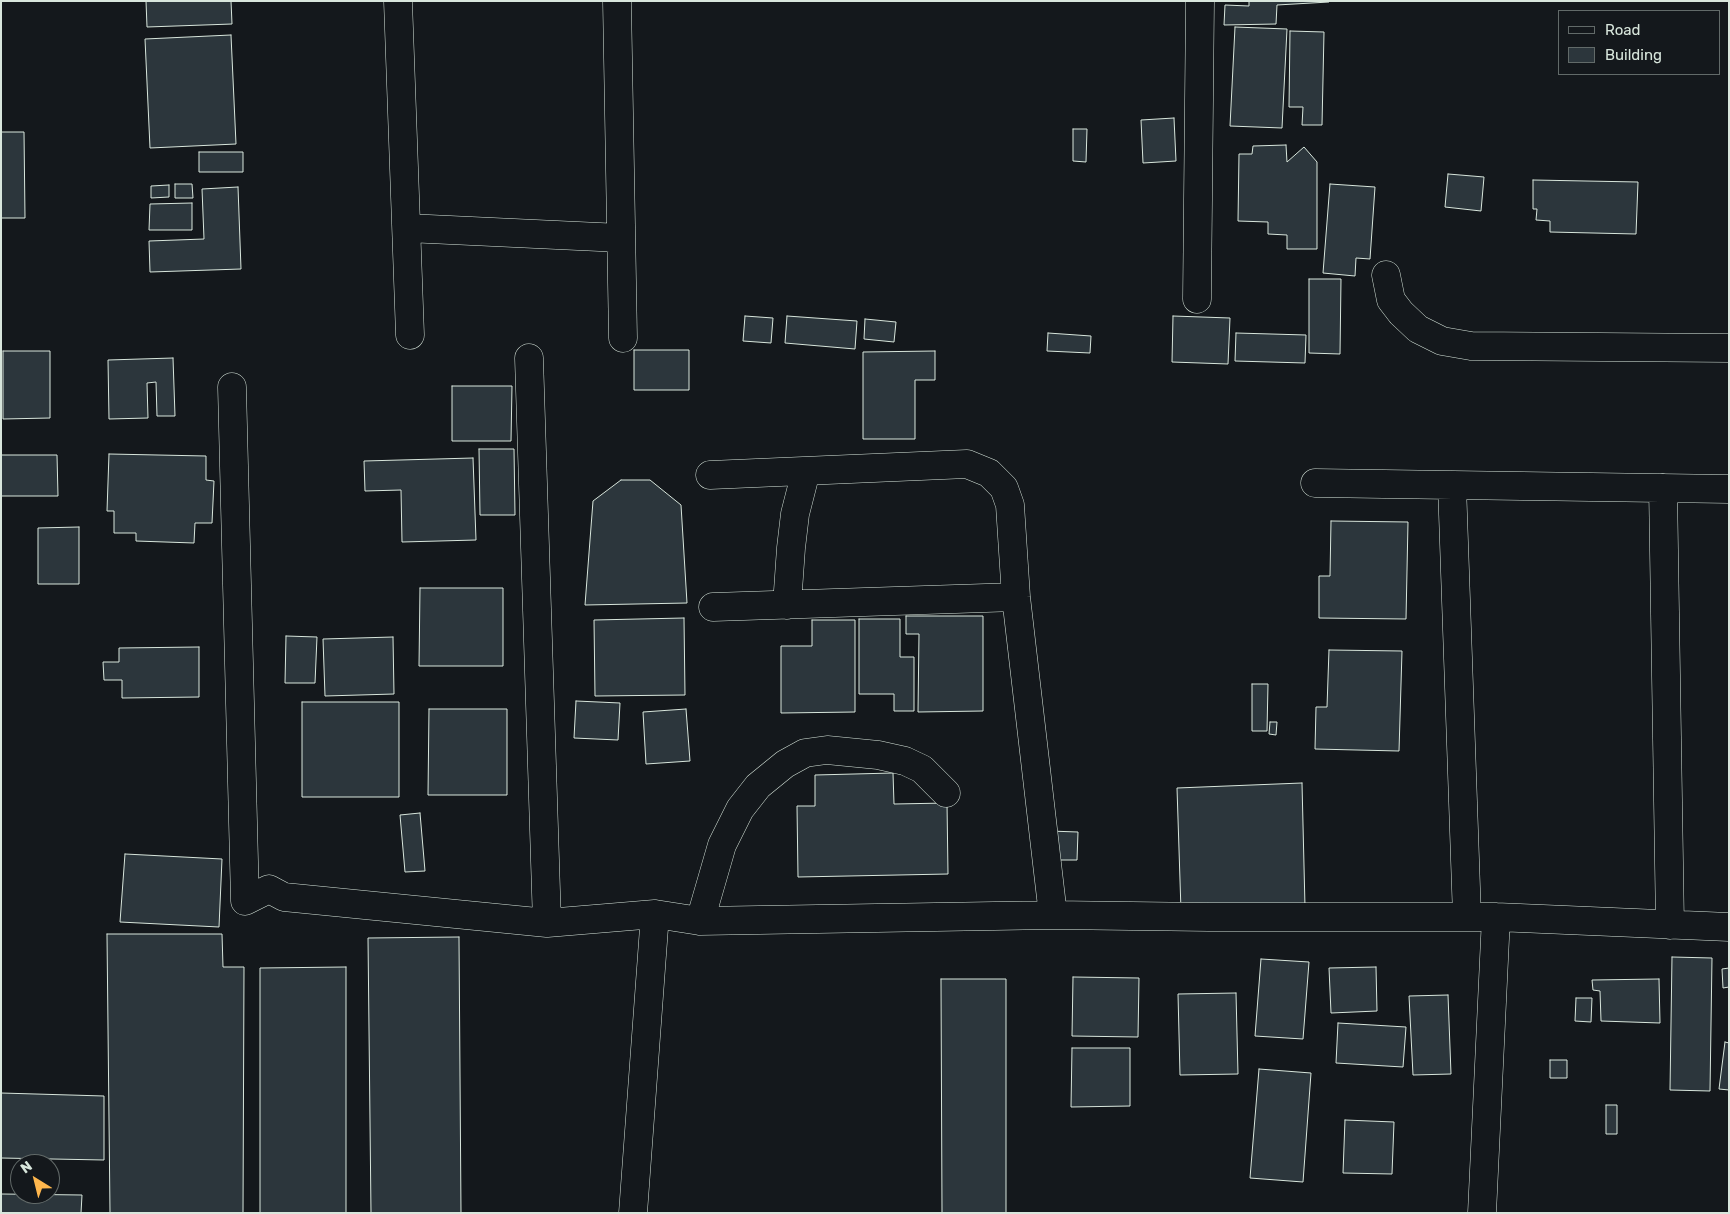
<!DOCTYPE html>
<style>
body{margin:0}
#map{position:relative;width:1730px;height:1214px;overflow:hidden;background:#14181c;font-family:Rubik,sans-serif}
canvas{display:block}
.frame{position:absolute;inset:0;border:2px solid #d8e6dc;pointer-events:none}
.legend{position:absolute;left:1558px;top:10px;width:162px;height:65px;box-sizing:border-box;background:#14181c;border:1px solid #626a69;margin:0;padding:6px 9px;list-style:none;font-size:15px;color:#d8e6dc}
.legend li{display:flex;align-items:center;gap:10px;height:25px}
.legend b{width:25px;border:1px solid #626a69}
.north{position:absolute;left:10px;top:1154px;width:50px;height:50px;box-sizing:border-box;background:#14181c;border:1px solid #626a69;border-radius:50%;rotate:324deg;font-size:14px;font-weight:700;line-height:20px;text-align:center;color:#d8e6dc}
.north::after{content:'';display:block;margin:auto;width:18px;height:22px;background:#ffb74d;clip-path:polygon(50% 0,100% 100%,50% 72%,0 100%)}
</style>
<div id="map">
<canvas width="1730" height="1214"></canvas>
<div class="frame"></div>
<ul class="legend">
<li><b style="height:6px;background:#14181c"></b>Road</li>
<li><b style="height:14px;background:#2c363c"></b>Building</li>
</ul>
<div class="north">N</div>
</div>
<script>
const ctx = document.querySelector('canvas').getContext('2d');
ctx.lineJoin = 'round';
function fillPath(path, color) { ctx.fillStyle = color; ctx.fill(path, 'evenodd'); }
const toPath = rows => new Path2D(rows.map(r => 'M' + r).join(''));
function stroke(path, color, width, dash) { ctx.strokeStyle = color; ctx.lineWidth = width; ctx.lineCap = dash ? 'butt' : 'round'; ctx.setLineDash(dash || []); ctx.stroke(path); }
const building = toPath([
 [146,1,231,1,232,24,147,27,146,1],
 [1249,1,1329,1,1329,2,1277,5,1276,24,1224,25,1225,5,1249,6,1249,1],
 [1235,27,1287,29,1282,128,1230,126,1235,27],
 [1290,31,1324,32,1322,125,1302,125,1303,107,1289,107,1290,31],
 [231,35,236,144,150,148,145,39,231,35],
 [1174,118,1176,161,1143,163,1141,120,1174,118],
 [1073,129,1087,129,1086,162,1073,161,1073,129],
 [1,132,24,132,25,218,1,218,1,132],
 [1286,145,1287,162,1304,147,1317,162,1317,249,1287,249,1287,235,1268,234,1268,222,1238,221,1239,154,1252,154,1253,146,1286,145],
 [199,152,243,152,243,172,199,172,199,152],
 [1448,174,1484,177,1481,211,1445,207,1448,174],
 [1533,180,1638,182,1636,234,1550,232,1550,221,1536,220,1537,209,1533,209,1533,180],
 [175,184,192,184,193,198,175,198,175,184],
 [1330,184,1375,187,1370,259,1356,258,1355,276,1323,273,1330,184],
 [169,185,169,197,151,198,151,186,169,185],
 [238,187,241,269,150,272,149,241,204,239,202,189,238,187],
 [192,203,192,230,149,230,150,204,192,203],
 [1309,279,1341,279,1340,354,1309,353,1309,279],
 [745,316,773,318,771,343,743,341,745,316],
 [787,316,857,321,855,349,785,343,787,316],
 [1173,316,1230,318,1228,364,1172,362,1173,316],
 [865,319,896,322,894,342,864,339,865,319],
 [1048,333,1091,336,1090,353,1047,351,1048,333],
 [1236,333,1306,335,1305,363,1235,361,1236,333],
 [634,350,689,350,689,390,634,390,634,350],
 [3,351,50,351,50,418,3,419,3,351],
 [935,351,935,380,915,380,915,439,863,439,863,352,935,351],
 [173,358,175,416,157,416,156,382,147,383,148,418,109,419,108,360,173,358],
 [452,386,512,386,511,441,452,441,452,386],
 [479,449,514,449,515,515,480,515,479,449],
 [109,454,206,456,206,480,214,481,212,523,195,523,194,543,136,541,136,533,114,533,114,511,107,511,109,454],
 [1,455,57,455,58,496,1,496,1,455],
 [473,458,476,540,402,542,401,490,365,491,364,461,473,458],
 [621,480,650,480,681,505,687,603,585,605,593,501,621,480],
 [1331,521,1408,522,1406,619,1319,618,1319,576,1330,576,1331,521],
 [79,527,79,584,38,584,38,528,79,527],
 [420,588,503,588,503,666,419,666,420,588],
 [906,616,983,616,983,711,918,712,919,634,906,634,906,616],
 [684,618,685,695,595,696,594,620,684,618],
 [859,619,900,619,900,657,914,657,914,711,894,711,894,694,859,694,859,619],
 [812,620,855,620,855,712,781,713,781,646,812,646,812,620],
 [286,636,317,637,315,683,285,683,286,636],
 [393,637,394,694,325,696,323,639,393,637],
 [199,647,199,697,122,698,122,680,104,680,103,662,119,662,119,648,199,647],
 [1329,650,1402,651,1399,751,1315,749,1316,707,1327,707,1329,650],
 [1252,684,1268,684,1267,731,1252,731,1252,684],
 [576,701,620,703,618,740,574,738,576,701],
 [302,702,399,702,399,797,302,797,302,702],
 [429,709,507,709,507,795,428,795,429,709],
 [686,709,690,761,646,764,643,712,686,709],
 [1270,722,1277,722,1276,735,1269,734,1270,722],
 [893,773,894,804,947,803,948,874,798,877,797,806,815,806,815,775,893,773],
 [1302,783,1305,907,1181,911,1177,788,1302,783],
 [420,813,425,871,405,872,400,815,420,813],
 [1049,831,1078,832,1077,860,1048,860,1049,831],
 [125,854,222,859,219,927,120,922,125,854],
 [107,934,222,934,223,967,244,967,243,1213,110,1213,107,934],
 [459,937,461,1213,371,1213,368,938,459,937],
 [1672,957,1712,958,1710,1091,1670,1090,1672,957],
 [1261,959,1309,962,1303,1039,1255,1036,1261,959],
 [346,967,346,1213,260,1213,260,968,346,967],
 [1376,967,1377,1011,1331,1013,1329,968,1376,967],
 [1729,968,1729,987,1723,988,1722,969,1729,968],
 [1073,977,1139,978,1138,1037,1072,1036,1073,977],
 [941,979,1006,979,1006,1213,942,1213,941,979],
 [1659,979,1660,1023,1601,1021,1600,991,1593,990,1592,980,1659,979],
 [1236,993,1238,1074,1180,1075,1178,994,1236,993],
 [1448,995,1451,1074,1413,1075,1409,996,1448,995],
 [1576,998,1592,998,1591,1022,1575,1021,1576,998],
 [1338,1023,1406,1027,1403,1067,1336,1063,1338,1023],
 [1725,1042,1729,1043,1729,1090,1719,1089,1725,1042],
 [1072,1048,1130,1048,1130,1106,1071,1107,1072,1048],
 [1550,1060,1567,1060,1567,1078,1550,1078,1550,1060],
 [1259,1069,1311,1073,1303,1182,1250,1178,1259,1069],
 [1,1093,104,1096,104,1160,1,1158,1,1093],
 [1606,1105,1617,1105,1617,1134,1606,1134,1606,1105],
 [1345,1120,1394,1122,1392,1174,1343,1173,1345,1120],
 [1,1194,82,1195,81,1213,1,1213,1,1194]
]);
const minor = toPath([
 [398,1,410,335],
 [617,1,623,338],
 [407,228,621,238],
 [1386,275,1391,300,1401,313,1418,329,1442,341,1471,346,1729,348],
 [1197,299,1200,1],
 [529,358,547,923],
 [232,387,245,901,269,889,284,897,547,923,655,914,700,921,1053,915,1209,917,1496,917,1729,927],
 [710,475,967,464,989,473,1004,488,1010,505,1016,597,1053,915],
 [1315,483,1729,489],
 [1452,485,1467,917],
 [1663,488,1670,925],
 [787,605,791,548,795,514,806,471],
 [713,607,1016,597],
 [700,921,722,845,740,809,758,786,785,764,805,753,827,750,878,755,905,761,922,769,946,793],
 [633,1213,655,914],
 [1482,1213,1496,917]
]);
fillPath(building, '#2c363c');
stroke(building, '#d8e6dc', 1);
stroke(minor, '#d8e6dc', 29);
stroke(minor, '#14181c', 28);
</script>
